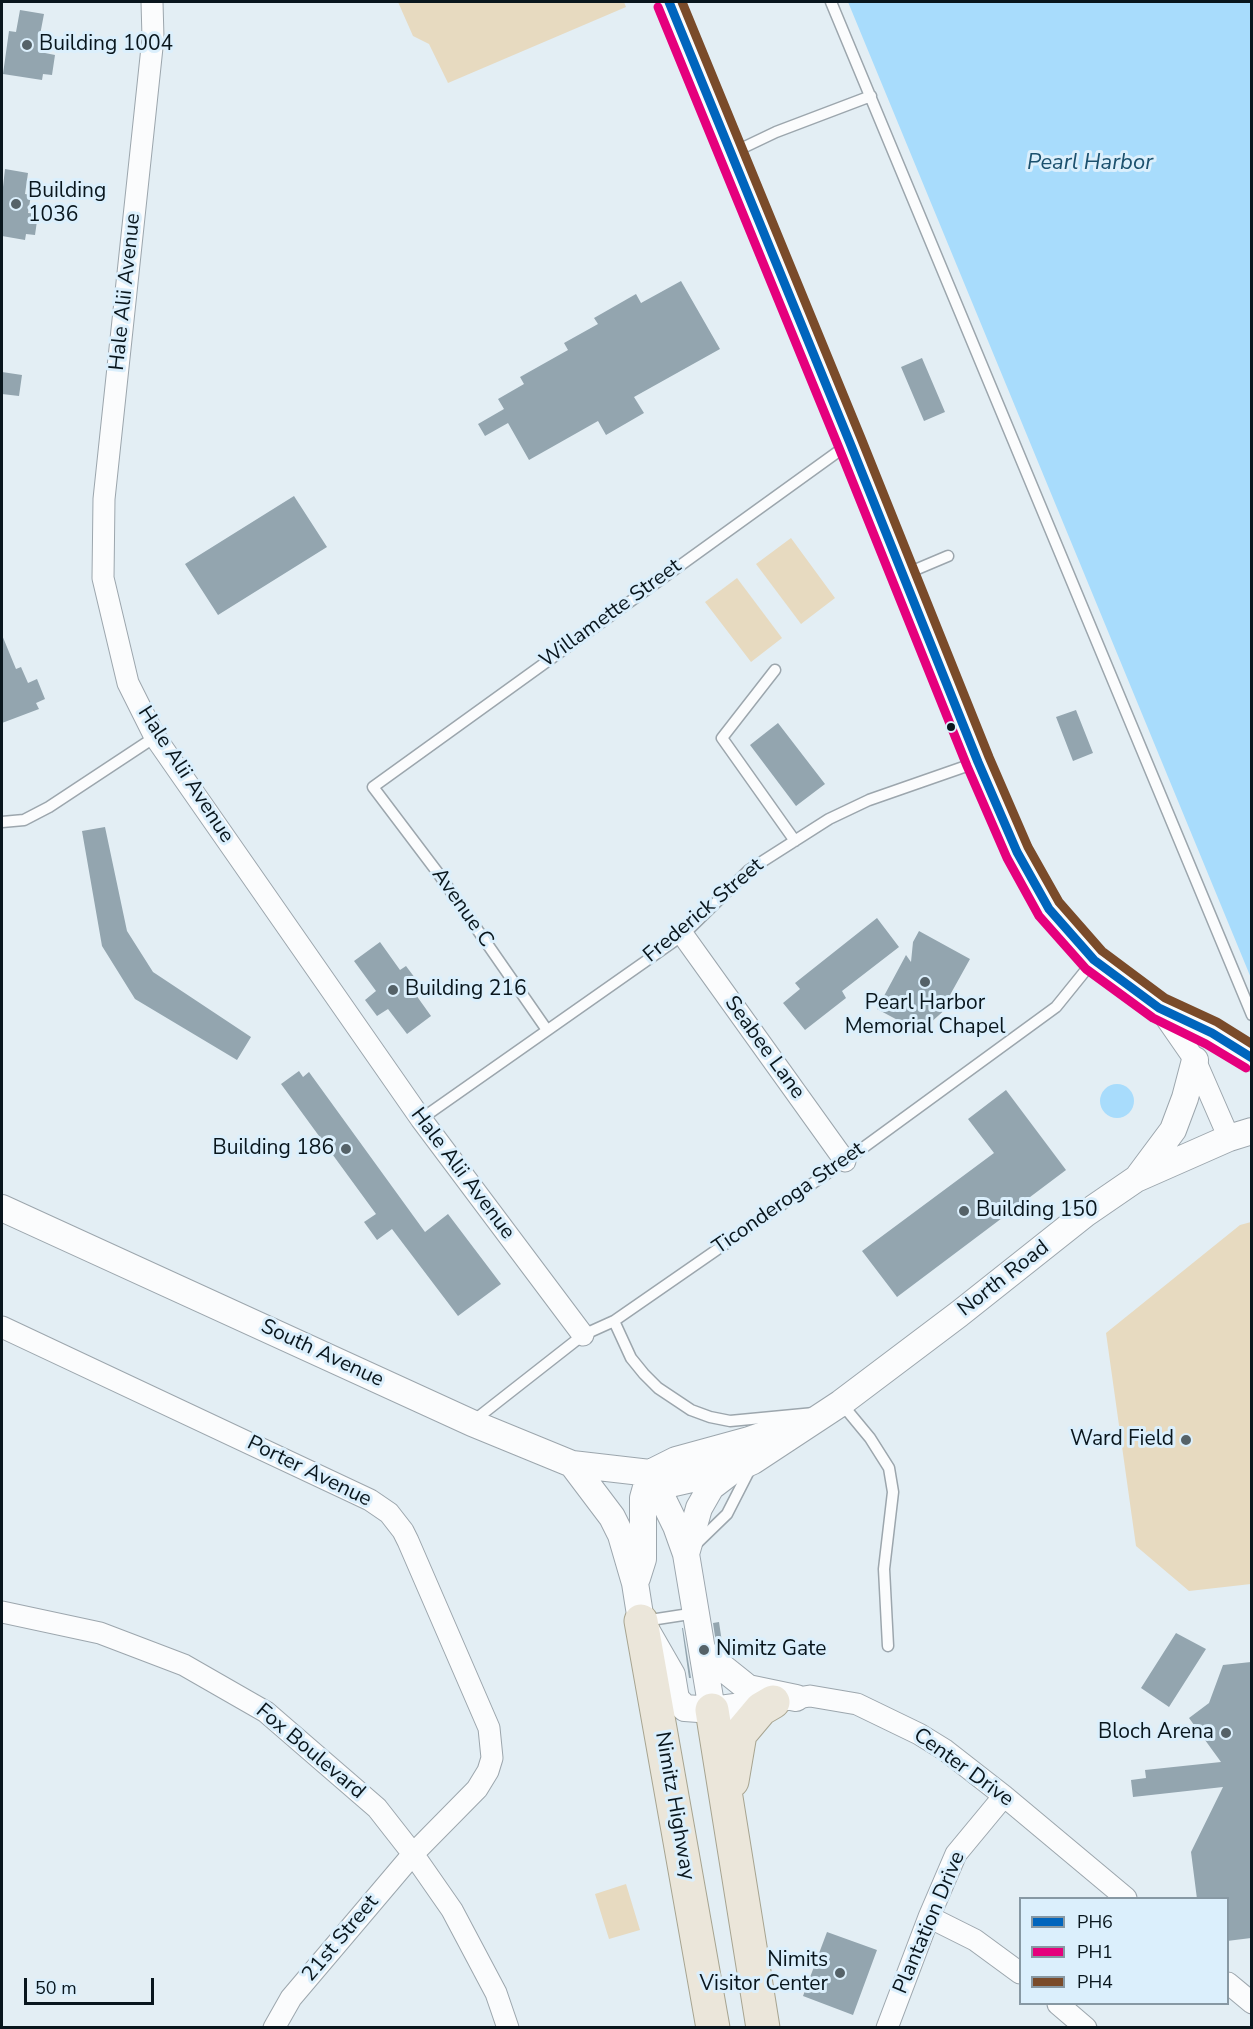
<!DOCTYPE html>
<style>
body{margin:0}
#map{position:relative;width:1253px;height:2029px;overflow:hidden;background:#e3eef4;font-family:"Nunito Sans",sans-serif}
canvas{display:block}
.frame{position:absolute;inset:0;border:3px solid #09161d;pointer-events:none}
.legend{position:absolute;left:1019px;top:1897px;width:210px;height:108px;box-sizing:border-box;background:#dbeffc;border:2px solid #8798a3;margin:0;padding:8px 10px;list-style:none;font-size:18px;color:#09161d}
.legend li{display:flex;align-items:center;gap:12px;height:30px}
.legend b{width:30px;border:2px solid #8798a3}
.scale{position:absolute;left:24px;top:1978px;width:130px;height:27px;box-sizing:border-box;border:3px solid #09161d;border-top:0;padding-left:8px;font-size:18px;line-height:21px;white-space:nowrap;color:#09161d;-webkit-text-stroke:4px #dbeffc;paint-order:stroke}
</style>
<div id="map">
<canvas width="1253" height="2029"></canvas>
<div class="frame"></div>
<ul class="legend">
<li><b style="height:8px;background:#0065bd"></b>PH6</li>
<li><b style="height:8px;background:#e5007d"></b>PH1</li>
<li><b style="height:8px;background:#7a4b2a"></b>PH4</li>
</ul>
<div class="scale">50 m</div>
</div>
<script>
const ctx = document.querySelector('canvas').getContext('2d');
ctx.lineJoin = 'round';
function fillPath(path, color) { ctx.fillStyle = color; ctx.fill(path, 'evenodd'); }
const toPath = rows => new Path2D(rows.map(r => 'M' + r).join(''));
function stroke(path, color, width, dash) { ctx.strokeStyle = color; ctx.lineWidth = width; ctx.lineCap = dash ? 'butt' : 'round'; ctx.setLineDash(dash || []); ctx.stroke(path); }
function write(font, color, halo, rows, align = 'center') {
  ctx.font = font + ' "Nunito Sans",sans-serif'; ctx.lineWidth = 6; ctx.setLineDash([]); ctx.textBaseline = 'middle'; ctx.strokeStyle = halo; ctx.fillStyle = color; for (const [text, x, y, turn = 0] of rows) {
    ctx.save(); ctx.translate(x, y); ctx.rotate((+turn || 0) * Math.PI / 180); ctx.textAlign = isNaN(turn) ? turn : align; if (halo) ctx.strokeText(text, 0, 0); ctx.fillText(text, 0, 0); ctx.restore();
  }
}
const green = toPath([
 [398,2,624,2,626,7,448,83,429,44,413,36],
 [791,538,835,598,801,624,756,564],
 [737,578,782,638,751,662,705,602],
 [1251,1222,1251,1584,1189,1591,1136,1546,1106,1333,1240,1225],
 [626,1884,640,1930,609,1939,595,1894]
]);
const water = toPath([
 [848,2,1251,2,1251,978,1081,566],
 '1100 1101a17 17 0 1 1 34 0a17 17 0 1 1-34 0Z'
]);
const building = toPath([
 [20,10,44,14,40,35,48,36,45,53,55,55,52,75,43,74,42,80,3,74,9,31,16,32],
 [5,169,28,173,25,194,31,195,28,213,38,214,35,235,26,234,25,240,2,236,2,196],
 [681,281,720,349,634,397,644,413,606,435,598,421,529,460,508,423,485,436,478,424,504,409,498,399,524,384,520,377,568,350,564,343,598,324,594,318,636,294,641,303],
 [922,358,945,412,924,421,901,367],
 [2,372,22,375,19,396,2,394],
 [294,496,327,547,218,615,185,564],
 [2,635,16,669,21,667,28,683,37,679,45,699,36,703,39,709,2,723],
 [1076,710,1093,753,1073,761,1056,717],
 [778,723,825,784,796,806,750,745],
 [105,827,127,931,153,972,251,1037,237,1060,135,999,102,946,82,831],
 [877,918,899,947,842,991,846,998,805,1030,783,1003,800,989,795,983],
 [919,931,970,959,950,995,957,999,920,1032,877,1009,906,955,911,962,913,942],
 [380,942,400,970,406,966,418,982,411,988,431,1016,407,1034,388,1009,377,1016,365,1000,376,991,354,961],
 [299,1071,303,1077,309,1072,425,1232,448,1214,501,1284,458,1316,392,1229,377,1240,364,1222,376,1214,281,1084],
 [1006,1090,1066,1170,897,1297,862,1251,994,1153,968,1119],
 [719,1622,723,1649,716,1643,713,1623],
 [682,1628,683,1628,691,1678,689,1678],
 [1176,1633,1206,1649,1169,1707,1141,1688],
 [1251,1662,1251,1938,1227,1941,1227,1899,1197,1899,1191,1852,1223,1787,1133,1797,1131,1780,1146,1778,1145,1770,1221,1762,1189,1718,1209,1703,1223,1665],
 [827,1932,877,1950,853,2015,803,1996]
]);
const service = toPath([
 [831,2,1252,1015],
 [732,153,776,132,871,96],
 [903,575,948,556],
 [775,670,722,738,795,841],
 [2,822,24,820,49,807,155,737],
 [547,1030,438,873,373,787,850,443],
 [421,1119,683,935,749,870,829,819,869,800,978,762],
 [614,1321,631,1358,644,1374,658,1388,691,1410,710,1417,730,1421,814,1413],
 [841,1403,870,1438,889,1468,893,1492,884,1569,888,1646],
 [472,1422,583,1335,614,1321,845,1161,1056,1007,1094,960],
 [694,1546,727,1514,751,1467],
 [644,1621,696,1613]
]);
const minor = toPath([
 [152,2,153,38,104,499,103,578,128,683,155,737,421,1119,583,1335],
 [669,2,850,443,978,762,1017,852,1049,909,1094,960,1159,1008,1195,1060,1229,1138],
 [683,935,845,1161],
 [2,1327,370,1500,389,1513,403,1531,408,1541,489,1728,492,1758,488,1771,477,1789,413,1854,291,1998,274,2028],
 [2,1612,100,1633,184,1665,266,1712,377,1808,413,1854,452,1910,496,1993,508,2028],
 [779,1701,810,1696,857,1704,919,1734,945,1750,1004,1796,1126,1898],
 [929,1917,975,1940,1020,1973],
 [1228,1983,1252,2003],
 [1058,2004,1086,2028],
 [887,2028,929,1917,956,1854,1004,1796]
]);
const tertiary = toPath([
 [1159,1008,1212,1033,1252,1058],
 [1138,1177,1173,1130,1185,1098,1195,1060],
 [2,1208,472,1423,572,1464,650,1473,674,1483,735,1469,753,1461,841,1403,959,1314,1085,1214,1136,1179,1229,1138,1252,1131],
 [572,1464,612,1517,621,1535,635,1583,641,1621,672,1675,676,1699,685,1708,712,1710,773,1702],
 [650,1473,676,1526,686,1554,712,1710],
 [650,1473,676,1460,749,1440,789,1426],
 [686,1554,699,1508,711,1487,732,1471],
 [637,1578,643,1559,643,1498,650,1473],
 [703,1652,748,1688,796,1698]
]);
const primary = toPath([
 [641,1621,713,2028],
 [712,1710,763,2028],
 [732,1781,740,1734,761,1709,773,1702]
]);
const bus1 = toPath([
 [669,2,850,443,978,762,1017,852,1049,909,1094,960,1159,1008,1212,1033,1252,1058]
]);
const bus2 = toPath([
 [658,7,839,448,967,766,1007,858,1039,916,1086,969,1153,1018,1206,1044,1246,1068]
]);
const bus3 = toPath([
 [682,2,861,438,989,757,1028,847,1059,902,1102,951,1165,998,1217,1022,1252,1044]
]);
const markers = [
 [27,45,6,"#556268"],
 [16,204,6,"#556268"],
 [951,727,5,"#09161d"],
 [925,982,6,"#556268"],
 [393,990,6,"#556268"],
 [346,1149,6,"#556268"],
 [964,1211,6,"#556268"],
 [1186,1440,6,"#556268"],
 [704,1650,6,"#556268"],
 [1226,1733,6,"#556268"],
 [840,1973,6,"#556268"]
];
const poiNames = [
 ["Building 1004",39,45],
 ["Building",28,192],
 ["1036",28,216],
 ["Building 216",405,990],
 ["Pearl Harbor",925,1004,"center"],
 ["Memorial Chapel",925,1028,"center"],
 ["Building 186",334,1149,"right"],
 ["Building 150",976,1211],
 ["Ward Field",1174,1440,"right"],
 ["Nimitz Gate",716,1650],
 ["Bloch Arena",1214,1733,"right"],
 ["Nimits",828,1961,"right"],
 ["Visitor Center",828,1985,"right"]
];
const streetNames = [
 ["Hale Alii Avenue",126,292,-84],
 ["Willamette Street",611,614,-36],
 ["Hale Alii Avenue",185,775,57],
 ["Avenue C",462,908,55],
 ["Frederick Street",704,911,-40],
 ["Seabee Lane",764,1048,54],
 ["Hale Alii Avenue",462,1174,53],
 ["Ticonderoga Street",789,1199,-35],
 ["North Road",1004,1279,-38],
 ["South Avenue",322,1354,25],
 ["Porter Avenue",309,1472,26],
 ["Fox Boulevard",310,1752,40],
 ["Center Drive",963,1768,36],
 ["Nimitz Highway",674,1806,80],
 ["Plantation Drive",930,1923,-67],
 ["21st Street",341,1939,-50]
];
const waterNames = [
 ["Pearl Harbor",1090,164]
];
fillPath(green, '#e7dac0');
fillPath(water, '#a8dcfc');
fillPath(building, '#93a5af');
stroke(service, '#9ca6ad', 13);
stroke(minor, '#9ca6ad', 23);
stroke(tertiary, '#9ca6ad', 28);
stroke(primary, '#a7a490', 35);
stroke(service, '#fbfcfd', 10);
stroke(minor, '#fbfcfd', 21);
stroke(tertiary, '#fbfcfd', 26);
stroke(primary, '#ebe6da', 33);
stroke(bus1, '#0065bd', 9);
stroke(bus2, '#e5007d', 9);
stroke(bus3, '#7a4b2a', 9);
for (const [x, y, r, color] of markers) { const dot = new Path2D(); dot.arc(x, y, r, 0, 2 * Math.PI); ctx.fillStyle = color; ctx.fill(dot); stroke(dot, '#dbeffc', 2); }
write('21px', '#09161d', '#dbeffc', poiNames, 'left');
write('21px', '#09161d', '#dbeffc', streetNames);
write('italic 22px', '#1c516e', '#dbeffc', waterNames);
</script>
